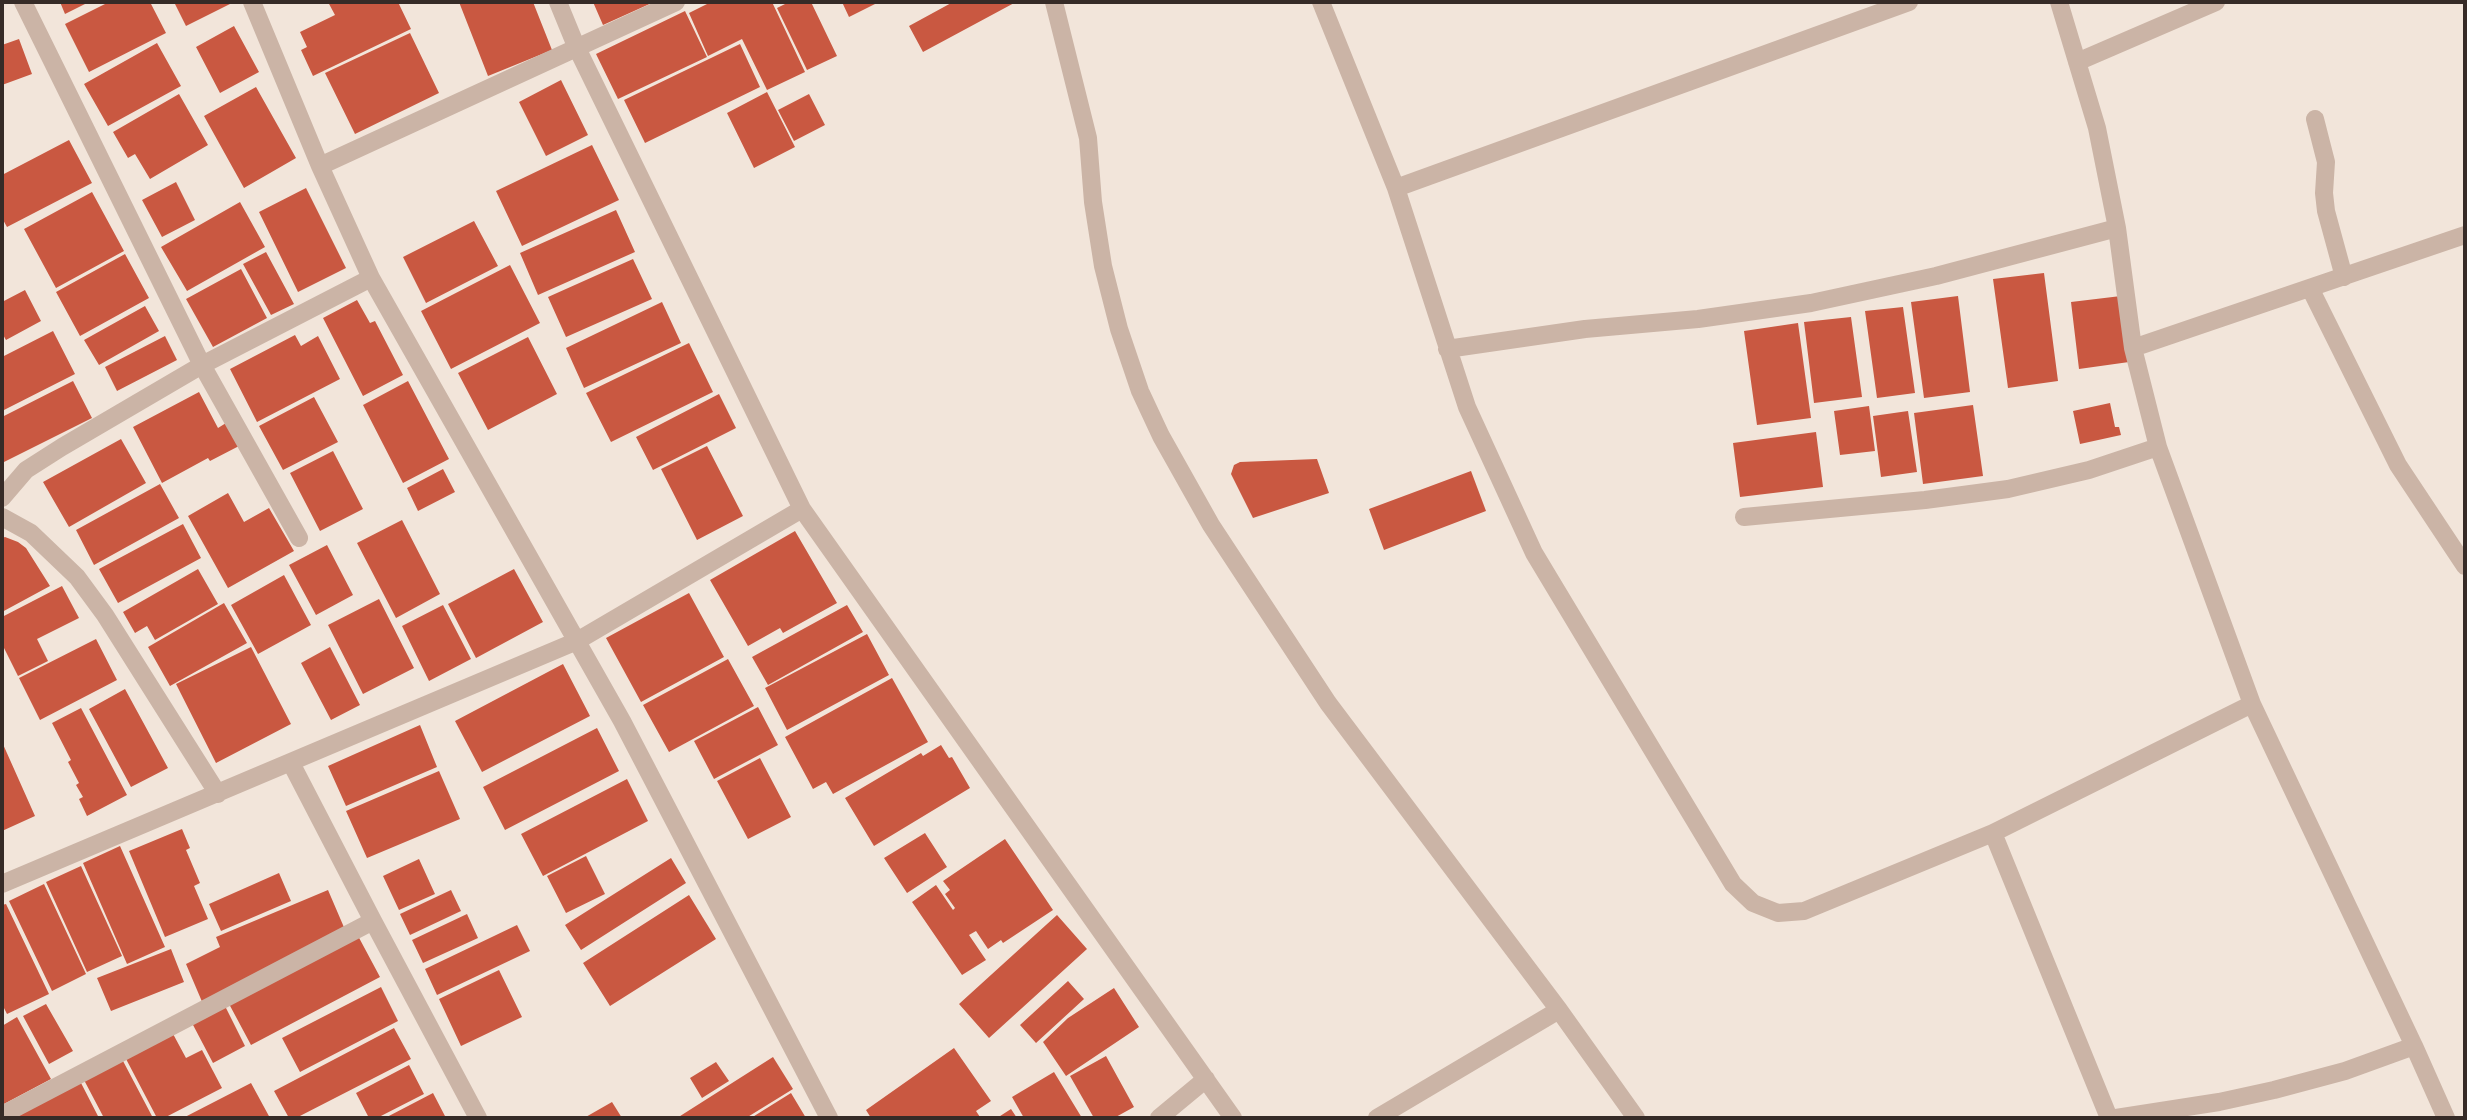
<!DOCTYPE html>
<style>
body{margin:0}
#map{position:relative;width:2467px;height:1120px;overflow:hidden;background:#f2e5da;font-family:"Fira Sans Condensed",sans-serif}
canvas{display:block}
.frame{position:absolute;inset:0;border:4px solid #362b27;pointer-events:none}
</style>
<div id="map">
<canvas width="2467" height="1120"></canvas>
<div class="frame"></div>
</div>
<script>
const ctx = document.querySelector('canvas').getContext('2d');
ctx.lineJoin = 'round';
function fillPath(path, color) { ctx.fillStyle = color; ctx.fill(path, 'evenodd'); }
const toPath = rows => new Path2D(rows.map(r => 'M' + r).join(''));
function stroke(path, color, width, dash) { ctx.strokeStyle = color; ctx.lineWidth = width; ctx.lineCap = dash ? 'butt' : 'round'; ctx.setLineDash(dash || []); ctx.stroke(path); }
const building = toPath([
 [60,2,89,2,65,14],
 [109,2,150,2,166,33,89,72,65,24],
 [174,2,234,2,186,26],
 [328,2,398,2,411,29,313,76,301,50,307,47,300,32,335,15],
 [459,2,533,2,552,50,488,76],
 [593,2,654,2,603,25],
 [711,2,772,2,805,72,767,90,742,39,708,56,689,13],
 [789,2,811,2,837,56,807,70,777,8],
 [842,2,879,2,849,17],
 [953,2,1016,2,923,52,909,26],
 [685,11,707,57,618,99,596,54],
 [234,26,259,72,220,93,196,47],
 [410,33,439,93,355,134,325,73],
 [19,39,32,74,2,85,2,45],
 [157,43,181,86,108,126,84,84],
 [740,44,760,87,645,143,624,100],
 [561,80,588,135,546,156,519,102],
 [256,87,296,158,244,188,204,116],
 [767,92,795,147,754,168,727,113],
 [179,94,208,145,150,179,135,154,128,158,113,132],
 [809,94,825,125,794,141,778,110],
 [69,140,92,183,7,227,2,218,2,175],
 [592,145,619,200,522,246,496,191],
 [176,182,195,220,162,237,142,200],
 [306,188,346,268,298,292,259,212],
 [92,192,124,251,56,288,24,229],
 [240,202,265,247,187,291,161,247],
 [616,210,635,252,538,295,520,253],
 [474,221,498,266,426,303,403,257],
 [266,252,294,304,271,315,243,264],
 [125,254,149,298,80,336,56,292],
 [633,259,652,299,566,337,548,297],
 [510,265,540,323,451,369,421,311],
 [241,269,267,318,213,347,186,299],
 [2044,273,2058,381,2008,388,1993,279],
 [25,290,41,321,6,340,2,333,2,302],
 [1958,296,1970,392,1924,398,1911,302],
 [2121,296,2129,362,2079,369,2071,302],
 [357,300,370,323,375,321,403,375,363,396,323,318],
 [662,302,681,343,584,388,566,348],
 [145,306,159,331,99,365,84,340],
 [1903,307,1915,393,1877,398,1865,311],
 [1851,317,1862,397,1814,403,1804,322],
 [1798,323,1811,418,1757,425,1744,331],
 [53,331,75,374,2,411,2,357],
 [295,335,301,346,318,336,340,379,257,422,230,369],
 [165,336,177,360,117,391,105,367],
 [528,337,557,394,488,430,458,373],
 [689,343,713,392,611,442,586,393],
 [73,381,92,418,2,463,2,417],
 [408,381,449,459,403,483,363,405],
 [199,392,218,428,226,423,239,446,210,461,208,458,162,483,133,427],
 [719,394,736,428,653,470,636,437],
 [314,397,338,442,283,470,259,426],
 [2110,403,2115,427,2119,427,2121,435,2080,444,2073,411],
 [1973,405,1983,476,1923,484,1914,413],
 [1869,406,1875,451,1840,455,1834,411],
 [1908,411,1917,472,1881,477,1873,416],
 [1816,432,1823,487,1740,497,1733,443],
 [121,439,146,483,69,527,43,482],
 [707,446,743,516,697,540,661,469],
 [333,451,363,509,320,531,290,473],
 [1317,459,1329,493,1253,518,1231,474,1234,465,1240,462],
 [443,469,455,492,418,511,407,488],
 [1471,471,1486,511,1384,550,1369,509],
 [160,484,179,518,94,565,76,530],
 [228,493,244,522,269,508,294,551,228,588,188,516],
 [402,520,440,594,396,618,357,543],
 [183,524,201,558,118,603,99,569],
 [795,531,837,603,783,633,780,628,748,646,710,580],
 [5,537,18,542,26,548,50,586,2,612,2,538],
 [327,545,353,595,316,615,289,565],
 [198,569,218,604,155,640,147,626,135,633,123,612],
 [514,569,543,622,476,658,448,604],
 [284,575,311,625,258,654,231,605],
 [62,586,79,618,37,639,48,661,18,676,2,644,2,617],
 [689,593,724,657,641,702,606,638],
 [379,599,414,668,363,694,328,625],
 [224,603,247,643,170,686,148,647],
 [443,605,471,659,429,681,402,626],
 [847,605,863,632,768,685,752,657],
 [867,634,889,675,787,730,765,688],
 [96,639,117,680,40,720,19,678],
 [251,647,291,724,216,763,176,684],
 [330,647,360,705,331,720,301,663],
 [728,659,754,706,669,752,643,705],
 [563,664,590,716,482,772,455,721],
 [892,678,928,742,833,794,826,782,813,789,785,737],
 [125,689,168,768,131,787,89,709],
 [758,707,778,745,714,779,694,741],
 [81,708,127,795,87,816,79,799,83,797,76,785,79,783,68,762,71,760,52,723],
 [420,725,437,767,346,806,328,766],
 [597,728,619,771,505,830,483,787],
 [2,742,35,816,2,831],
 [941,745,949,758,952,757,970,788,874,846,845,798,921,753,923,756],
 [760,758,791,817,748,839,717,781],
 [439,771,460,819,367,858,346,811],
 [627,779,648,821,543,876,521,834],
 [182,829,190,848,186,850,200,883,194,886,208,919,165,937,129,851],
 [925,833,947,867,907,893,884,858],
 [1005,839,1053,910,1003,943,1001,940,988,949,976,931,969,935,986,960,962,975,912,902,936,885,953,910,955,908,945,894,950,890,943,881],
 [120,846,165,947,127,964,83,863],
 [586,856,605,894,566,913,547,876],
 [671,858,686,883,581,950,565,925],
 [419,859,435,894,399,910,383,876],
 [81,866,122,956,87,972,46,882],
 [279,873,291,901,221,931,209,904],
 [44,884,86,974,52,991,9,901],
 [328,890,346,932,203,1004,186,964,220,947,216,937],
 [451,890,461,911,410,935,400,914],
 [689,895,716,939,610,1006,583,963],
 [6,904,49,994,7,1014,2,1004,2,905],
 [467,914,478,938,423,963,412,940],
 [1057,915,1087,949,989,1038,959,1004],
 [517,925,530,951,437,995,425,969],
 [357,934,380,977,251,1045,228,1002],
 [171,949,184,982,111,1011,97,978],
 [499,970,522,1017,461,1046,439,999],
 [1068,981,1084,999,1036,1043,1020,1025],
 [381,987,398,1021,300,1072,282,1038],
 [1114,988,1139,1027,1066,1076,1043,1042,1068,1018],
 [46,1004,73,1051,49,1064,23,1016],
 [225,1006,245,1046,213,1063,192,1023],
 [17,1017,51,1079,2,1105,2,1026],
 [394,1028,411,1059,296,1118,289,1118,274,1091],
 [172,1032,186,1058,202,1050,222,1088,164,1118,157,1118,125,1057],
 [954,1048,991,1101,976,1111,980,1117,871,1118,866,1110],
 [1106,1056,1134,1107,1114,1118,1094,1118,1070,1076],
 [773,1057,793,1089,746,1118,677,1118],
 [123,1061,153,1118,104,1118,84,1080],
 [716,1062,729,1081,702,1098,690,1078],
 [409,1065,424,1094,377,1118,369,1118,356,1093],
 [1054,1072,1082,1118,1024,1118,1012,1097],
 [81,1083,99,1118,14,1118],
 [251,1083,270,1118,183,1118],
 [433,1093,446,1118,385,1118],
 [791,1093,806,1118,751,1118],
 [612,1102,622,1118,584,1118],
 [1011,1109,1017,1118,997,1118]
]);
const street = toPath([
 [23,2,202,365,299,538],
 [252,2,320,166,371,278,622,721,829,1118],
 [558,2,576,46,802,509,1233,1118],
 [1054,2,1088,138,1093,202,1103,266,1119,329,1140,391,1161,436,1211,525,1328,703,1559,1010,1636,1118],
 [1321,2,1396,188,1467,407,1534,553,1733,884,1753,903,1778,913,1804,911,1993,833,2252,704],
 [2059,2,2097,128,2117,228,2133,348,2158,447,2252,704,2414,1046,2446,1118],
 [2077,62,2216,2],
 [2315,119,2326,162,2324,193,2326,211,2344,277],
 [320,166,676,2],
 [1396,188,1909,2],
 [2310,288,2398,465,2465,566],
 [2133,348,2465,235],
 [1447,349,1585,329,1698,319,1811,303,1936,276,2117,228],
 [2,498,26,470,62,447,202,365,371,278],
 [2,517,31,533,77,577,105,615,218,794],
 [1744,517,1925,500,2008,489,2089,470,2158,447],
 [291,763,373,921,478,1118],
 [1993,833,2109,1118],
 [2,884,577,641,802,509],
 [2,1115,373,921],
 [1159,1118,1206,1079],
 [1377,1118,1559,1010],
 [2116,1118,2219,1102,2274,1090,2345,1071,2414,1046]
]);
fillPath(building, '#c95841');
stroke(street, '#cbb4a6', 18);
</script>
